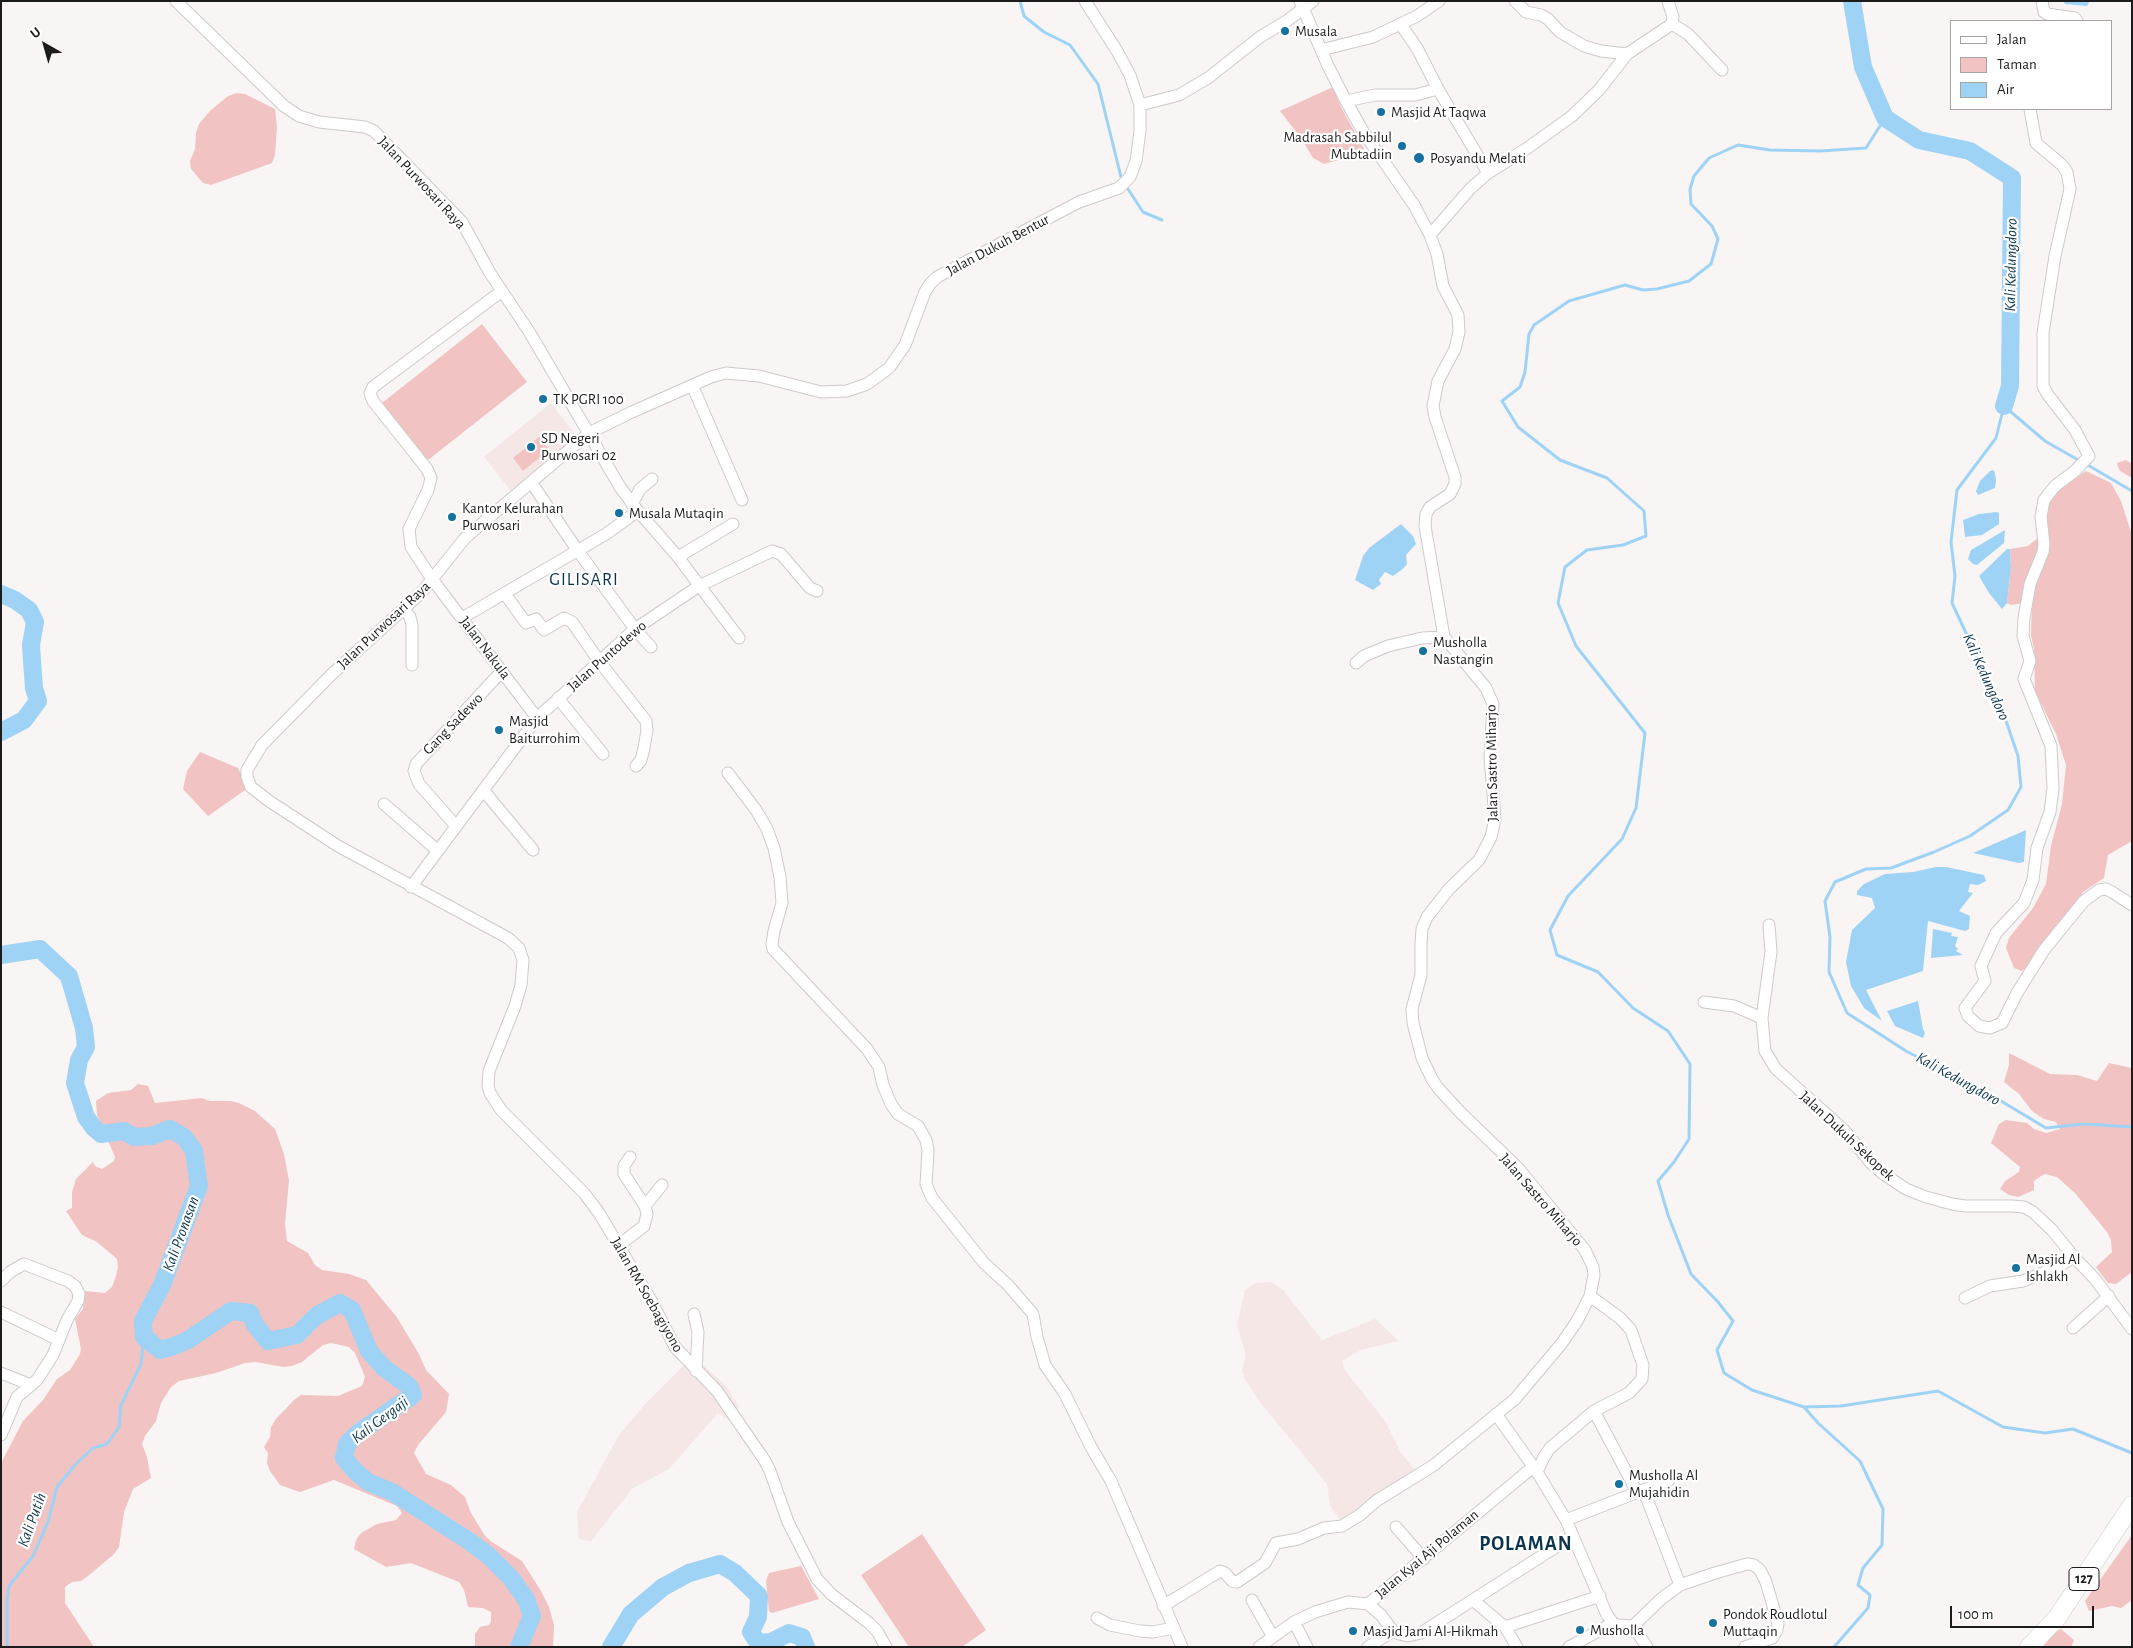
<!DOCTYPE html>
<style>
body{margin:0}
#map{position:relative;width:2133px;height:1648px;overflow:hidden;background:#f9f5f4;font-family:"Alegreya Sans",sans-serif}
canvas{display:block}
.frame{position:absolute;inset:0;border:2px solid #1d1c1c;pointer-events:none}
.legend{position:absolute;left:1950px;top:20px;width:162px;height:90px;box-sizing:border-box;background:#fff;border:1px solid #a5a4a4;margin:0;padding:6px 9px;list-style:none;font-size:15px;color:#1d1c1c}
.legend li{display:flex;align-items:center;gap:10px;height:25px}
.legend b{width:25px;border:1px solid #a5a4a4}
.north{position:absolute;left:20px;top:20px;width:50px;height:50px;-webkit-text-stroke:4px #fff;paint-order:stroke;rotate:322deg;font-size:14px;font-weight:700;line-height:20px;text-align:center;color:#1d1c1c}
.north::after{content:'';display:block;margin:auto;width:18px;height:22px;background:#1d1c1c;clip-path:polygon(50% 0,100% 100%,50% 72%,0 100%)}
.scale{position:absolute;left:1950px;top:1606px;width:144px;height:22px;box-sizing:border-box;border:2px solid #1d1c1c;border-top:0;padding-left:6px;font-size:15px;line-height:18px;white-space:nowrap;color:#1d1c1c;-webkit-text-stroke:4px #fff;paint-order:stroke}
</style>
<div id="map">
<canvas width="2133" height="1648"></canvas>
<div class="frame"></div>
<ul class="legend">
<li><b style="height:6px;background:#fff"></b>Jalan</li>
<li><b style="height:14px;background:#f1c3c2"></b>Taman</li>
<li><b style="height:14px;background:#9fd3f6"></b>Air</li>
</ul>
<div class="north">U</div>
<div class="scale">100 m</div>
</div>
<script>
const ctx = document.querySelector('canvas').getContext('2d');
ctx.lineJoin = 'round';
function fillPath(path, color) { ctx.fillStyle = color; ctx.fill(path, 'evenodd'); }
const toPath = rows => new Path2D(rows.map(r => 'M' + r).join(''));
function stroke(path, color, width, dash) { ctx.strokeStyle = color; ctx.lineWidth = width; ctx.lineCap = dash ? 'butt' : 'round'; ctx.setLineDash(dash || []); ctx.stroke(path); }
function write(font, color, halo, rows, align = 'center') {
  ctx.font = font + ' "Alegreya Sans",sans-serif'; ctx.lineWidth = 4.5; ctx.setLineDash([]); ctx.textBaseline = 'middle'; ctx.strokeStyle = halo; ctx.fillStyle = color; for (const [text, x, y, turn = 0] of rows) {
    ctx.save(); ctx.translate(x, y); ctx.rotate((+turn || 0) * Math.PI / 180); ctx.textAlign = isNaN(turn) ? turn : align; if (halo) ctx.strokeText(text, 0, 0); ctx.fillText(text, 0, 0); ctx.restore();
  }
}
const built = toPath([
 [551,403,578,438,511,491,484,457],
 [1272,1282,1284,1291,1322,1340,1375,1319,1399,1341,1361,1350,1342,1361,1344,1369,1385,1421,1400,1451,1418,1474,1344,1525,1330,1506,1327,1484,1260,1402,1245,1379,1242,1371,1246,1355,1237,1325,1245,1290,1255,1283],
 [693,1356,726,1386,739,1407,729,1420,718,1413,669,1469,633,1488,591,1541,579,1539,577,1512,619,1435,646,1403]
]);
const green = toPath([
 [1333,87,1341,107,1364,149,1350,157,1324,164,1313,158,1301,138,1280,111],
 [237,93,245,94,275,109,277,127,275,155,272,163,211,185,203,183,191,169,190,161,195,149,196,133,199,124,210,111,228,96],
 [482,324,527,382,428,460,382,403],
 [539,437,549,450,523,471,513,458],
 [2126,460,2132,464,2132,478,2120,471,2118,467,2117,463],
 [2086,471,2111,483,2121,501,2132,535,2132,841,2108,855,2104,878,2083,892,2072,911,2039,956,2022,971,2014,968,2006,948,2009,938,2033,908,2046,884,2051,846,2062,804,2066,765,2056,734,2035,691,2034,649,2031,635,2032,602,2011,605,2007,603,2011,567,2010,549,2028,546,2039,537,2046,509,2056,492],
 [200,752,238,768,248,788,208,816,183,789,187,771],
 [2009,1053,2050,1074,2077,1075,2097,1081,2109,1063,2132,1068,2132,1272,2116,1284,2108,1283,2096,1267,2112,1252,2111,1240,2107,1232,2075,1193,2057,1177,2045,1174,2041,1176,2034,1181,2034,1190,2018,1197,2009,1195,2000,1189,2005,1181,2019,1172,2020,1167,1991,1143,1999,1124,2006,1120,2027,1123,2034,1129,2046,1133,2060,1129,2056,1122,2044,1119,2032,1111,2019,1094,2004,1082,2009,1065],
 [138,1084,148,1086,155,1103,202,1098,210,1101,230,1101,239,1103,255,1111,275,1129,284,1154,289,1181,285,1223,287,1241,308,1253,315,1265,322,1270,349,1274,366,1280,396,1316,419,1354,426,1370,449,1394,446,1412,418,1445,414,1453,426,1474,451,1485,465,1497,471,1513,485,1536,492,1542,522,1561,541,1591,549,1607,554,1625,553,1647,475,1647,475,1634,480,1627,489,1625,491,1621,491,1612,483,1608,468,1607,464,1590,459,1582,411,1563,386,1567,354,1549,356,1540,361,1533,377,1524,396,1520,402,1513,397,1506,334,1480,300,1492,280,1485,270,1471,267,1463,268,1453,264,1447,270,1437,271,1427,276,1419,294,1400,301,1395,338,1396,362,1386,365,1377,355,1353,349,1347,331,1343,323,1345,302,1362,292,1366,283,1367,256,1362,245,1363,216,1373,179,1381,171,1387,161,1403,156,1421,145,1436,142,1444,147,1457,151,1478,133,1489,124,1512,119,1547,114,1554,88,1576,81,1581,72,1582,65,1587,65,1603,94,1647,1,1647,2,1461,23,1421,43,1400,57,1379,70,1370,80,1354,81,1349,75,1319,83,1309,84,1291,105,1293,112,1287,116,1276,118,1267,117,1259,97,1242,82,1235,66,1211,72,1208,72,1192,76,1179,93,1162,95,1166,102,1169,114,1161,115,1157,97,1115,96,1101,108,1093,131,1090],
 [922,1534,986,1630,962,1647,909,1647,861,1575],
 [2132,1535,2132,1600,2121,1608,2112,1606,2089,1611,2085,1601],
 [801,1566,819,1599,772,1613,769,1611,766,1581,769,1573],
 [2061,1629,2074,1640,2071,1647,2043,1647,2055,1632]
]);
const water = toPath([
 [2063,1,2090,1,2087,6,2065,4],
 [1994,470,1996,479,1995,488,1978,495,1976,491,1980,481,1990,471],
 [1997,512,1999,513,1999,524,1982,535,1965,537,1963,520,1979,514],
 [1401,524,1413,536,1416,544,1406,555,1407,564,1404,568,1393,576,1385,572,1379,580,1381,584,1373,590,1355,580,1363,556,1369,548],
 [2005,530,2004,543,1977,565,1973,564,1968,559,1971,550],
 [2007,549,2010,549,2011,567,2007,603,2002,609,1989,593,1979,576],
 [2026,830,2024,862,2019,863,1973,853],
 [1936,867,1946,867,1984,875,1986,881,1978,885,1970,884,1968,892,1973,893,1959,911,1970,916,1969,929,1965,931,1928,921,1923,971,1866,990,1882,1021,1864,1008,1851,986,1846,962,1852,930,1875,908,1872,898,1857,895,1857,891,1864,884,1885,874,1913,872],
 [1933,929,1952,933,1951,936,1958,937,1955,946,1958,949,1956,951,1963,955,1931,958],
 [1918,1001,1923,1029,1925,1033,1923,1038,1895,1026,1887,1011]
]);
const stream = toPath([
 [1020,1,1024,16,1044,32,1070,45,1098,84,1122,181],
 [1885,118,1866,148,1820,151,1770,150,1738,145,1709,158,1694,176,1690,189,1691,204,1712,226,1718,239,1711,264,1689,281,1657,289,1643,290,1625,285,1569,301,1534,325,1529,334,1525,372,1520,387,1502,401,1518,427,1560,460,1607,478,1644,511,1646,536,1623,545,1587,550,1565,567,1558,603,1576,646,1645,733,1636,808,1622,839,1568,896,1550,930,1557,955,1598,972,1633,1008,1668,1031,1690,1064,1689,1139,1674,1162,1658,1181,1668,1215,1691,1274,1718,1302,1733,1321,1717,1350,1724,1373,1752,1390,1804,1407,1841,1406,1938,1391,2003,1427,2045,1433,2073,1429,2132,1453],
 [1126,186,1143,212,1162,220],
 [2080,461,2045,441,2004,406,1996,438,1957,490,1951,542,1955,576,1952,603,2003,712,2018,756,2021,787,2008,810,1970,836,1934,852,1891,868,1866,869,1835,882,1825,901,1830,937,1829,972,1847,1013,1906,1051,1996,1098,2046,1128,2084,1124,2132,1127],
 [2086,464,2132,491],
 [1804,1407,1818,1423,1860,1461,1883,1509,1882,1545,1863,1568,1858,1585,1870,1595,1868,1608,1834,1647],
 [7,1647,7,1601,9,1586,33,1556,48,1522,57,1487,75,1465,93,1448,107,1444,119,1427,121,1405,141,1364,144,1337]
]);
const river = toPath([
 [1852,1,1863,67,1885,118,1919,140,1970,151,2012,178,2010,386,2004,406],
 [1,594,15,600,29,610,35,622,31,645,32,661,34,688,38,701,24,720,1,732],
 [1,955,40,949,69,976,84,1028,86,1047,79,1060,75,1083,86,1117,94,1128,101,1134,124,1131,134,1137,152,1136,170,1129,184,1137,194,1151,199,1186,162,1285,143,1321,144,1337,160,1350,174,1346,188,1340,231,1311,250,1313,255,1325,268,1341,297,1335,316,1316,340,1303,352,1310,369,1351,384,1368,409,1386,413,1395,358,1433,347,1444,344,1458,355,1471,368,1482,392,1492,469,1541,489,1556,511,1578,526,1599,532,1616,519,1647],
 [611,1647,631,1614,663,1587,689,1573,720,1564,735,1573,759,1596,758,1617,751,1632,758,1643,771,1642,789,1633,802,1637,806,1647]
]);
const street = toPath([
 [176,1,284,106,299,116,319,122,365,127,374,131,462,222,490,273,530,333,620,487,638,511,678,557,739,638],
 [1515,1,1526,12,1541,15,1548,19,1560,32,1584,46,1601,51,1627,54],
 [2042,1,2044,12,2047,14,2075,18,2077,21],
 [1672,24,1688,34,1722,70],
 [1401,25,1417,48,1438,89,1488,173],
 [1321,50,1373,37,1417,16,1439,1],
 [1346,101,1375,95,1415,95,1438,89],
 [1140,105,1179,95,1208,78,1260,37,1288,20,1313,1],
 [2030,109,2036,143,2062,165,2067,172,2070,189,2055,256,2043,333,2043,386,2048,395,2075,430,2089,456,2075,471,2055,486,2044,500,2041,517,2044,544,2043,552,2030,584,2024,618,2023,636,2030,661,2024,679,2051,746,2053,788,2050,812,2037,848,2033,880,2024,903,1996,933,1981,966,1985,981,1965,1008,1968,1016,1979,1026,1990,1028,2002,1023,2017,993,2044,950,2084,901,2099,890,2106,889,2112,892,2132,905],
 [1430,235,1470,189,1488,173,1526,149,1572,116,1599,90,1627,54,1672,24,1673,17,1668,1],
 [502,291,373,387,370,393,373,401,427,469,431,478,428,490,409,529,411,547,432,579,537,718],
 [692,385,742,500],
 [531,482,578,551,635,629,651,647],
 [632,504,640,489,652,479],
 [678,557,733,524],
 [505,594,526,623,536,619,544,630,564,618,572,622,599,661,646,721,647,730,644,748,641,760,636,766],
 [404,609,410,617,412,625,412,665],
 [462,618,606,534,638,511],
 [1356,663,1364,656,1388,646,1422,638,1444,637],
 [558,698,603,754],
 [728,773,756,810,767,829,774,848,780,877,782,903,774,931,772,944,773,949,867,1049,879,1067,883,1085,891,1104,898,1114,918,1126,926,1140,928,1150,926,1184,932,1198,984,1263,1008,1285,1033,1314,1037,1337,1045,1365,1065,1394,1091,1447,1111,1481,1182,1647],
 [483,790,533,850],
 [384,804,438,851],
 [456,826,419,784,414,771,416,764,502,671],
 [411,887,537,718,635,629,699,586,772,551,781,554,810,588,817,591],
 [1769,925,1771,952,1762,1018,1765,1051,1776,1069,1843,1129,1871,1163,1882,1173,1906,1189,1926,1197,1952,1204,1965,1206,2012,1206,2024,1207,2033,1212,2052,1230,2074,1257,2095,1279,2132,1329],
 [1704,1002,1734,1006,1762,1018],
 [630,1157,624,1166,624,1174,645,1206],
 [619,1245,644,1226,647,1214,645,1206,662,1185],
 [1,1281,10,1272,24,1264,68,1281,75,1286,79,1294,78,1301,67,1320,53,1355,37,1380,17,1397,1,1435],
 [1965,1298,1990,1286,2023,1281,2059,1266,2074,1257],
 [1,1312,59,1340],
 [694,1314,698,1332,696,1371],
 [2073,1328,2109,1296],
 [1,1373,31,1385],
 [1594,1411,1637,1492],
 [1496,1414,1537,1472,1566,1520,1607,1615,1613,1623,1618,1625,1633,1626,1647,1647],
 [1537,1472,1544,1457,1550,1448,1594,1411,1629,1393,1642,1379,1643,1365,1631,1330,1620,1318,1590,1296],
 [1644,1491,1680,1585],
 [1566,1520,1669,1480],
 [1396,1527,1424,1559],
 [1252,1600,1273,1637],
 [1474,1601,1505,1627,1517,1647],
 [1368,1604,1533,1467],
 [1163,1606,1220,1571,1225,1573,1232,1581,1237,1582,1265,1563,1276,1543,1298,1539,1324,1528,1342,1526,1360,1515,1376,1501,1434,1465,1515,1399,1562,1343,1577,1321,1590,1296,1594,1275,1593,1267,1585,1250,1519,1169,1460,1112,1438,1088,1432,1079,1422,1058,1413,1023,1412,1009,1421,975,1421,944,1422,929,1427,917,1449,889,1479,860,1491,837,1495,819,1490,757,1493,704,1486,688,1444,637,1425,526,1426,514,1430,507,1450,494,1455,484,1455,477,1435,417,1433,406,1438,381,1455,349,1459,332,1458,315,1443,286,1437,254,1430,235,1414,205,1364,133,1346,101,1328,66,1300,1],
 [1097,1618,1110,1625,1140,1631,1153,1632,1173,1628],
 [1294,1622,1307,1647],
 [1633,1626,1661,1599,1680,1585,1715,1573,1747,1564,1754,1565,1760,1570,1766,1582,1778,1623,1777,1630,1772,1638,1745,1647],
 [1505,1627,1600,1596],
 [886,1647,877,1631,869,1623,831,1594,817,1579,788,1522,770,1471,765,1461,717,1391,675,1347,651,1300,599,1213,584,1193,501,1110,490,1093,488,1086,489,1071,515,1006,521,985,523,960,519,948,508,938,338,846,269,801,251,787,247,777,247,770,262,745,332,674,421,593,465,538,589,433,632,412,711,377,726,373,759,376,821,392,847,391,867,384,889,368,905,345,925,292,930,284,937,277,1079,202,1119,188,1130,177,1136,161,1140,131,1140,105,1130,75,1117,51,1085,1],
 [1259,1647,1294,1622,1315,1612,1348,1602,1368,1604,1381,1615,1393,1631,1399,1634,1408,1636,1421,1633,1573,1536],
 [1368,1647,1393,1631],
 [1569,1647,1613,1623]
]);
const primary = toPath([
 [2029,1647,2057,1618,2132,1505]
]);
const markers = [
 [1285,31,5,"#1571a0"],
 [1381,112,5,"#1571a0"],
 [1402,146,5,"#1571a0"],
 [1419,158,6,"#1571a0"],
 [543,399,5,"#1571a0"],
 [531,447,5,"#1571a0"],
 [619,513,5,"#1571a0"],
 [452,517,5,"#1571a0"],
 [1423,651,5,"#1571a0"],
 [499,730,5,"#1571a0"],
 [2016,1268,5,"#1571a0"],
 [1619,1484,5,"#1571a0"],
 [1713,1623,5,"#1571a0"],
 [1580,1630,5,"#1571a0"],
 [1353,1631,5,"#1571a0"]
];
const shields = [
 [2084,1579,30]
];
const shieldNames = [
 ["127",2084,1579]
];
const poiNames = [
 ["Musala",1295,31],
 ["Masjid At Taqwa",1391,112],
 ["Madrasah Sabbilul",1392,137,"right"],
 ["Mubtadiin",1392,154,"right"],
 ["Posyandu Melati",1430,158],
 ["TK PGRI 100",553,399],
 ["SD Negeri",541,438],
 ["Purwosari 02",541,455],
 ["Kantor Kelurahan",462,508],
 ["Purwosari",462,525],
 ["Musala Mutaqin",629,513],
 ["Musholla",1433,642],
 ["Nastangin",1433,659],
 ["Masjid",509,721],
 ["Baiturrohim",509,738],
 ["Masjid Al",2026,1259],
 ["Ishlakh",2026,1276],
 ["Musholla Al",1629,1475],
 ["Mujahidin",1629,1492],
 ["Pondok Roudlotul",1723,1614],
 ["Muttaqin",1723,1631],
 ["Musholla",1590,1630],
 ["Masjid Jami Al-Hikmah",1363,1631]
];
const streetNames = [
 ["Jalan Purwosari Raya",422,183,47],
 ["Jalan Dukuh Bentur",998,245,-28],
 ["Jalan Purwosari Raya",384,625,-43],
 ["Jalan Nakula",485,648,53],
 ["Jalan Puntodewo",607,656,-41],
 ["Gang Sadewo",453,724,-46],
 ["Jalan Sastro Miharjo",1492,763,-91],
 ["Jalan Dukuh Sekopek",1847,1136,43],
 ["Jalan Sastro Miharjo",1541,1200,49],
 ["Jalan RM Soebagiyono",647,1295,60],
 ["Jalan Kyai Aji Polaman",1427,1554,-40]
];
const waterNames = [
 ["Kali Kedungdoro",2011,265,-89],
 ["Kali Kedungdoro",1986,677,66],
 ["Kali Kedungdoro",1958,1079,29],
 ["Kali Pronasan",181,1234,-70],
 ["Kali Gergaji",380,1420,-37],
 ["Kali Putih",32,1520,-70]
];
const quarterNames = [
 ["GILISARI",584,580]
];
const districtNames = [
 ["POLAMAN",1526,1544]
];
fillPath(built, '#f4e7e6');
fillPath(green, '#f1c3c2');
fillPath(water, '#9fd3f6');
stroke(stream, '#9fd3f6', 3);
stroke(river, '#9fd3f6', 18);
stroke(street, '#cecaca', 13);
stroke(primary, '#cecaca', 19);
stroke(street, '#fff', 11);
stroke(primary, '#fff', 18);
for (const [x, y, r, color] of markers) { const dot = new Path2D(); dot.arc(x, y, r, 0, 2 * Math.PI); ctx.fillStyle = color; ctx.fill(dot); stroke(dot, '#fff', 2); }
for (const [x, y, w] of shields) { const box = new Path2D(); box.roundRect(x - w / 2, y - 11.5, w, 23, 4); ctx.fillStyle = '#fff'; ctx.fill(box); stroke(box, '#1d1c1c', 1); }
write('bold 14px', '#1d1c1c', null, shieldNames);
write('15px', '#1d1c1c', '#fff', poiNames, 'left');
write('15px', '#1d1c1c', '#fff', streetNames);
write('italic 16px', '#0c374f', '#fff', waterNames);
ctx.letterSpacing = '1px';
write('18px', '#0b354c', '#fff', quarterNames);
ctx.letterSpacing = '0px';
ctx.letterSpacing = '1px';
write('bold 20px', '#0b354c', '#fff', districtNames);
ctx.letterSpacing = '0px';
</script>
